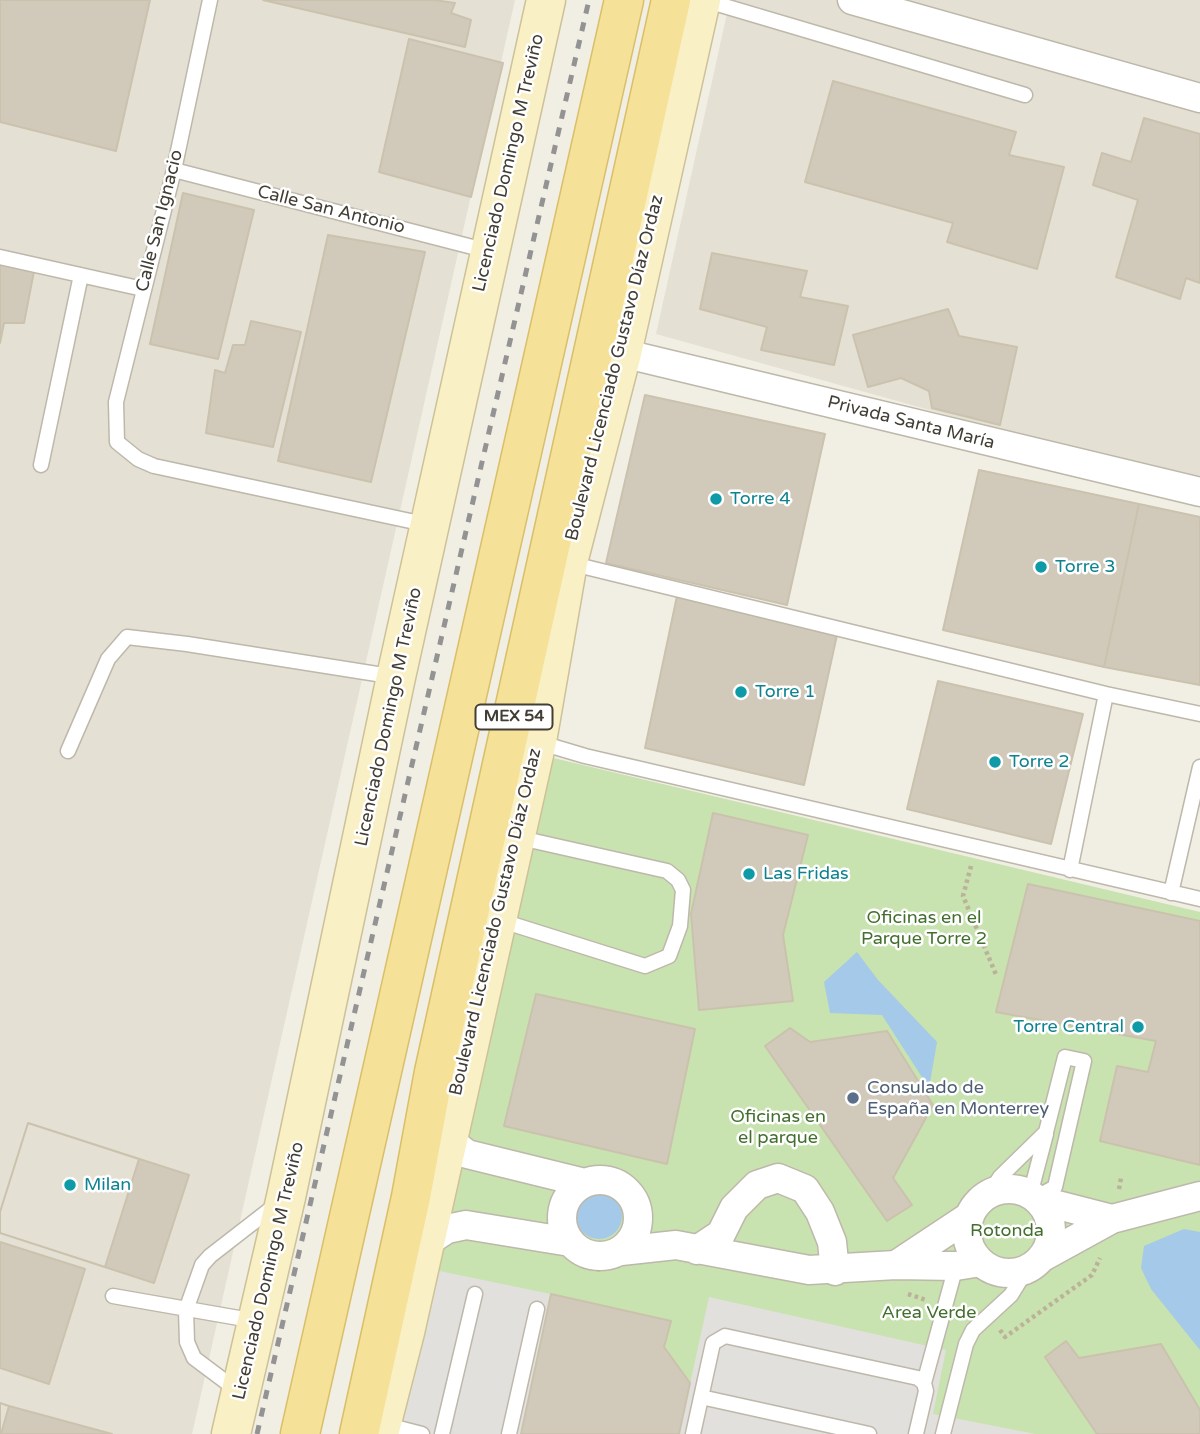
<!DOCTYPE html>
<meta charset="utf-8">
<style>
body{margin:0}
canvas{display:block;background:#f1eee4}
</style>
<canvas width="1200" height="1434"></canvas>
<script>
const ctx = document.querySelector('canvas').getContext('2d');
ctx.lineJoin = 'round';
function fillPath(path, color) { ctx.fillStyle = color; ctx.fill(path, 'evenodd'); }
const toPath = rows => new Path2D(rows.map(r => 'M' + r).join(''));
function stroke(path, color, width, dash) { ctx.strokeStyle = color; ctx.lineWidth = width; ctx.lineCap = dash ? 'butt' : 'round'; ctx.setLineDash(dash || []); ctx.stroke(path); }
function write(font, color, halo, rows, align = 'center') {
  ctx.font = font + ' "Varela Round",sans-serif'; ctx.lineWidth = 5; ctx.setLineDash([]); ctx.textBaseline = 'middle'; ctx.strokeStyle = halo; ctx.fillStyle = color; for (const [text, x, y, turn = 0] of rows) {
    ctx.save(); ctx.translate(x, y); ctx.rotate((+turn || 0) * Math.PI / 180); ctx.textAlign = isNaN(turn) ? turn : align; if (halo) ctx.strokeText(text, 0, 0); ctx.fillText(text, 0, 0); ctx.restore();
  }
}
const residential = toPath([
 [0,0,515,0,192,1434,0,1434],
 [730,0,1200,0,1200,485,656,334]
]);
const green = toPath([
 [545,756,1200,912,1200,1434,397,1434]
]);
const parking = toPath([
 [430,1269,551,1294,521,1434,397,1434],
 [709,1297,946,1350,933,1414,1036,1434,679,1434]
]);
const water = toPath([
 [857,952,878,980,937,1042,929,1088,882,1015,830,1013,824,982],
 '576 1216a23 23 0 1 1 46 0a23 23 0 1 1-46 0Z',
 [1184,1229,1200,1232,1200,1350,1151,1289,1141,1268,1144,1246]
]);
const building = toPath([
 [0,0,150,0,116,151,0,122,0,0],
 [263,0,434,0,455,3,451,13,471,20,465,47,263,0],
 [409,39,503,63,471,197,379,172,409,39],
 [833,81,1016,132,1009,155,1064,167,1037,269,947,242,953,223,805,182,833,81],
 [1144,118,1200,134,1200,283,1186,278,1180,299,1116,277,1138,200,1093,185,1102,153,1131,162,1144,118],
 [183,193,254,210,218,359,150,344,183,193],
 [328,235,425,252,371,482,278,461,328,235],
 [712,253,807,271,800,297,848,306,834,365,761,350,767,327,700,309,712,253],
 [0,261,35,266,24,323,4,323,0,343,0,261],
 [948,309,959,336,1017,347,1000,425,932,408,929,391,901,378,868,387,853,335,948,309],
 [251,321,301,332,273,447,206,433,215,370,225,373,233,345,245,345,251,321],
 [645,395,825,434,787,605,606,563,645,395],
 [979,470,1139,504,1104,667,943,630,979,470],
 [1139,504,1200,517,1200,685,1104,667,1139,504],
 [677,596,837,635,804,785,645,748,677,596],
 [938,681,1083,714,1051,844,907,809,938,681],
 [713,813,808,835,783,935,793,1001,699,1010,691,914,713,813],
 [1028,884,1200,921,1200,1165,1100,1141,1117,1066,1148,1072,1156,1041,996,1012,1028,884],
 [536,994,695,1029,667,1164,504,1126,536,994],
 [790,1028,810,1042,887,1031,933,1105,893,1178,912,1205,887,1221,765,1046,790,1028],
 [28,1123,189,1175,154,1283,0,1233,0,1212,28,1123],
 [28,1123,139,1159,105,1267,0,1233,0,1212,28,1123],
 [0,1242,85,1269,49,1384,0,1368,0,1242],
 [551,1294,671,1321,664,1347,690,1383,679,1434,521,1434,551,1294],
 [1066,1341,1079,1358,1161,1344,1200,1410,1200,1434,1097,1434,1045,1357,1066,1341],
 [0,1403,9,1406,112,1434,0,1434,0,1403],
 [0,1403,9,1406,1,1434,0,1434,0,1403]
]);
const path = toPath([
 [971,866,963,896,997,977],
 [1119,1189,1121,1178],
 [583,1266,602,1270],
 [908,1294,926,1300],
 [1000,1330,1005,1337,1092,1275,1100,1258]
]);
const lane = toPath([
 [210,0,174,170,116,402,117,442,138,459,154,466,429,525],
 [704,0,1025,95],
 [174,170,488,251],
 [0,257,143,289],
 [41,465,81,275],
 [569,563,1106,694,1200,714],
 [538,742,585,756,1200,899],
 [68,751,108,659,127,637,187,644,396,677],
 [1070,870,1106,694],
 [1171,893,1200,767],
 [499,920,645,966,669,956,680,926,683,890,678,880,667,871,516,837],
 [989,1194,1000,1177,1046,1132,1065,1057,1084,1061,1055,1187,1037,1197],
 [1030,1195,1046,1134],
 [113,1296,256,1321],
 [924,1383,956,1266],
 [238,1391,194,1358,187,1342,186,1310,202,1265,210,1256,277,1204],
 [701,1397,869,1434],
 [383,1424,422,1434],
 [442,1434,475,1294],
 [509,1434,537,1309],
 [693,1434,713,1343,725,1336,918,1378,924,1383,926,1391,916,1434],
 [943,1434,966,1344,973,1330,1011,1295,1027,1269]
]);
const street = toPath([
 [852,0,1200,98],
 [622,353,1200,492],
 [449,1140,467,1154,585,1183],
 '562 1218a38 38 0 1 1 76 0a38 38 0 1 1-76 0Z',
 '967 1231a42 42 0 1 1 84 0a42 42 0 1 1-84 0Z',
 [1038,1200,1112,1219],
 [424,1244,447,1229,466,1225,570,1242],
 [697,1250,721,1234,734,1208,757,1185,778,1178,805,1189,820,1212,832,1242,835,1271],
 [621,1251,676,1245,809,1270,896,1265,956,1266,981,1262],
 [1041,1258,1112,1219,1200,1196],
 [896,1265,970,1216]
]);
const secondary = toPath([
 [231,1434,286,1197,396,677,546,0],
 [379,1434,405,1332,537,741,568,562,622,353,701,0]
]);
const primary = toPath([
 [300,1434,624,0],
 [359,1434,411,1197,434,1072,671,0]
]);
const rail = toPath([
 [257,1434,589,0]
]);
const markers = [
 [716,499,7,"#0f9aa8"],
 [1041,567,7,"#0f9aa8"],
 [741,692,7,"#0f9aa8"],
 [995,762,7,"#0f9aa8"],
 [749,874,7,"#0f9aa8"],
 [1138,1027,7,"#0f9aa8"],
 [853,1098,7,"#5c6f8a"],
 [70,1185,7,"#0f9aa8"]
];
const shields = [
 [514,717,77]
];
const shieldNames = [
 ["MEX 54",514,717]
];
const streetNames = [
 ["Licenciado Domingo M Treviño",509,163,-77],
 ["Calle San Antonio",331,210,14],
 ["Calle San Ignacio",160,221,-76],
 ["Boulevard Licenciado Gustavo Díaz Ordaz",615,368,-76],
 ["Privada Santa María",911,423,14],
 ["Licenciado Domingo M Treviño",389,717,-78],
 ["Boulevard Licenciado Gustavo Díaz Ordaz",496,922,-77],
 ["Licenciado Domingo M Treviño",269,1271,-77]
];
const cultureNames = [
 ["Torre 4",730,499],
 ["Torre 3",1055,567],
 ["Torre 1",755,692],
 ["Torre 2",1009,762],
 ["Las Fridas",763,874],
 ["Torre Central",1124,1027,"right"],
 ["Milan",84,1185]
];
const parkNames = [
 ["Oficinas en el",924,918],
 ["Parque Torre 2",924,939],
 ["Oficinas en",778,1117],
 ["el parque",778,1138],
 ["Rotonda",1007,1231],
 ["Area Verde",929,1313]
];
const serviceNames = [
 ["Consulado de",867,1088],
 ["España en Monterrey",867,1109]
];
fillPath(residential, '#e4e0d3');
fillPath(green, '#c8e2b0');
fillPath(parking, '#e1e0dc');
fillPath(water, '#a4c9e9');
fillPath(building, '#d1cabb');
stroke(building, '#cbc2ae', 2);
stroke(lane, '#beb8ab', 17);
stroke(street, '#beb8ab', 31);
stroke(secondary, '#cdc297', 41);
stroke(primary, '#d9bf69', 41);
stroke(path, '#bcb29a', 4.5, [3.5, 3.5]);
stroke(lane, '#fff', 14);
stroke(street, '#fff', 28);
stroke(secondary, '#faf0c5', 38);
stroke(primary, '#f6e198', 38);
stroke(rail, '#939393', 5, [9, 9]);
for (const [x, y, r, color] of markers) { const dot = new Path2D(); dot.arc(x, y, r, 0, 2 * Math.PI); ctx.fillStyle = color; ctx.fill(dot); stroke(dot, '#fff', 2.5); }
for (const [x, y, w] of shields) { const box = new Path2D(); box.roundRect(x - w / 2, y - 12.5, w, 25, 5); ctx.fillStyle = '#fff'; ctx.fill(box); stroke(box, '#423e35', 2); }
write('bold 16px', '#423e35', null, shieldNames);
write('18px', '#423e35', '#fff', streetNames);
write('18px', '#0d838f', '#fff', cultureNames, 'left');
write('18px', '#426f2d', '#fff', parkNames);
write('18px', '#4e5e75', '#fff', serviceNames, 'left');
</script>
